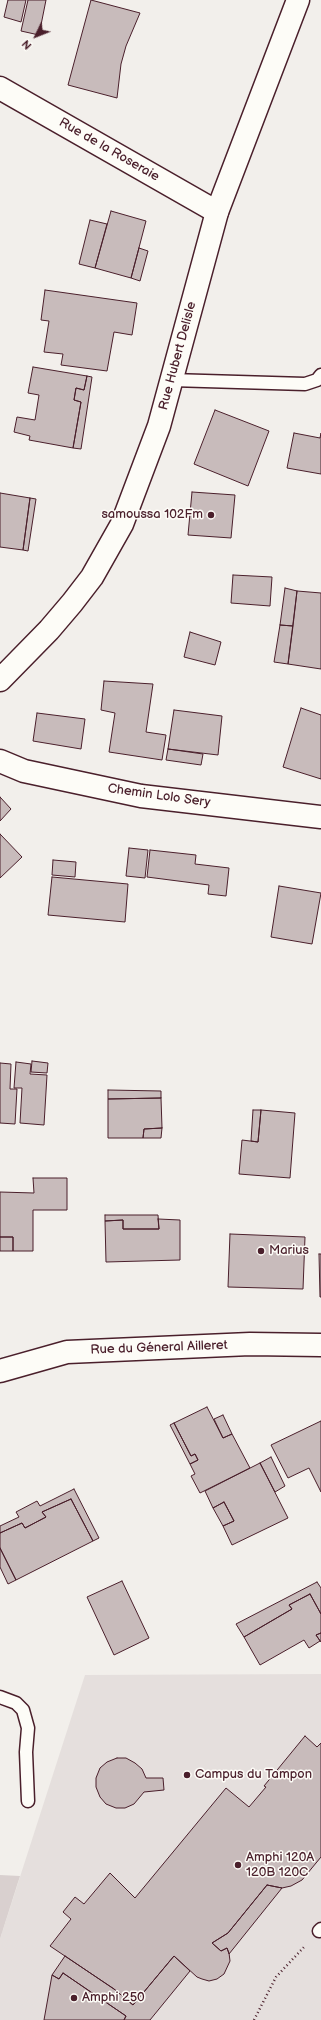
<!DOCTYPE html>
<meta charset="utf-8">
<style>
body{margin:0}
#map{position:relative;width:321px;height:2020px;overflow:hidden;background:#f2efeb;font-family:"Balsamiq Sans",sans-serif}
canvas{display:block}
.north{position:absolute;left:16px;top:16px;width:40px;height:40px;-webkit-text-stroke:3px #fdfcf7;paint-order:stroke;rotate:227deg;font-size:11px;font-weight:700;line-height:16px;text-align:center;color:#4a1f2b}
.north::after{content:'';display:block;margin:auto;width:14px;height:18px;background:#4a1f2b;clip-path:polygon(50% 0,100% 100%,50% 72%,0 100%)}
</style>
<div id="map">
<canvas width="321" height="2020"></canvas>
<div class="north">N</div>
</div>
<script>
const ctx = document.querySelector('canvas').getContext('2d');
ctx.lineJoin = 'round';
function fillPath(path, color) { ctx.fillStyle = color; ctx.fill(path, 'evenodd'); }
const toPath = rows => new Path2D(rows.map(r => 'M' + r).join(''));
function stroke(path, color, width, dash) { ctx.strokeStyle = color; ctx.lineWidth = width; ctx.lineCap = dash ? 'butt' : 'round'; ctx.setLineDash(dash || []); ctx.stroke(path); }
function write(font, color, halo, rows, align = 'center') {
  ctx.font = font + ' "Balsamiq Sans",sans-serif'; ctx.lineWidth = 3; ctx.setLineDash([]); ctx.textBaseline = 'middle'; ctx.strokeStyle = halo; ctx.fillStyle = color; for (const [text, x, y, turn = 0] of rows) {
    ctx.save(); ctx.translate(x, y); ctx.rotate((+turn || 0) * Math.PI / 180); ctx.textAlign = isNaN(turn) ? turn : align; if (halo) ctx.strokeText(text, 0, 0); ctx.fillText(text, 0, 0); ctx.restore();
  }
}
const built = toPath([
 [321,1674,321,2020,0,2020,0,1939,85,1675]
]);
const green = toPath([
 [0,1875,20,1876,0,1939]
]);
const building = toPath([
 [8,0,26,0,21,22,4,17,8,0],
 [28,0,46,0,39,35,21,31,28,0],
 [91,0,140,13,126,46,121,64,117,98,68,85,91,0],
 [111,211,146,221,131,278,95,268,111,211],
 [90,220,107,224,95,268,79,264,90,220],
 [139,248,148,251,140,281,131,278,139,248],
 [45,290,137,303,132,335,114,332,107,371,61,365,63,354,44,352,49,321,41,320,45,290],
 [33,367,87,376,84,390,76,388,74,400,81,402,73,448,29,440,30,436,14,432,17,417,35,420,39,395,28,393,33,367],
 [87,376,92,377,81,449,73,448,81,402,74,400,76,388,84,390,87,376],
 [215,410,269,431,248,486,194,464,215,410],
 [294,433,320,438,321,433,321,474,287,468,294,433],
 [192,492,235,495,231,538,188,535,192,492],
 [0,493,30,498,23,550,0,547,0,493],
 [30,498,36,499,28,551,23,550,30,498],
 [233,575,272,577,270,606,231,603,233,575],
 [285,588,297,591,293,626,280,625,285,588],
 [297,591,321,593,321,669,288,664,297,591],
 [280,625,293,626,288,664,274,662,280,625],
 [190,632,221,642,215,665,184,657,190,632],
 [104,681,153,684,146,732,166,735,162,760,109,752,115,713,101,710,104,681],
 [301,708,321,715,321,779,283,767,301,708],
 [174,710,222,716,218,755,168,749,174,710],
 [37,713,85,719,81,749,33,741,37,713],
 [168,749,203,754,201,765,166,760,168,749],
 [0,797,11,809,0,821,0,797],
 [0,834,22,857,0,878,0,834],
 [129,848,148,850,145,878,126,876,129,848],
 [150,850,196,855,195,864,229,868,226,896,208,894,209,885,147,877,150,850],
 [53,860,76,862,75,877,52,875,53,860],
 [52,877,128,884,125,922,48,915,52,877],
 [279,886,321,893,312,944,271,937,279,886],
 [32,1061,48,1063,47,1073,31,1072,32,1061],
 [16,1062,31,1064,30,1074,47,1075,44,1125,20,1123,22,1088,14,1088,16,1062],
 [0,1063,11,1064,10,1089,17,1089,15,1124,0,1123,0,1063],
 [108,1090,161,1091,161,1098,108,1099,108,1090],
 [161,1098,162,1128,144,1129,143,1138,108,1138,108,1099,161,1098],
 [253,1110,261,1110,258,1142,251,1141,253,1110],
 [261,1110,295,1113,290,1178,239,1174,242,1140,258,1142,261,1110],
 [162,1128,161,1138,143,1138,144,1129,162,1128],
 [33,1178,67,1178,67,1210,33,1210,33,1251,13,1251,13,1237,0,1237,0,1192,34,1193,33,1178],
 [105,1215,158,1215,159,1229,123,1229,123,1220,105,1221,105,1215],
 [158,1219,180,1220,180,1260,106,1262,105,1221,123,1220,123,1229,159,1229,158,1219],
 [230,1234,305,1237,303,1289,228,1287,230,1234],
 [0,1237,13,1237,13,1251,0,1251,0,1237],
 [319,1254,321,1254,321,1297,320,1297,319,1254],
 [207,1407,223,1438,232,1434,250,1468,200,1493,191,1476,195,1474,190,1464,198,1460,195,1454,191,1456,174,1423,207,1407],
 [223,1415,232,1434,223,1438,214,1419,223,1415],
 [321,1421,321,1492,309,1468,288,1478,271,1445,321,1421],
 [174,1423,191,1456,195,1454,198,1460,190,1464,170,1425,174,1423],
 [271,1457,285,1486,275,1492,260,1463,271,1457],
 [260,1463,288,1518,232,1545,223,1526,234,1521,224,1502,213,1508,205,1491,260,1463],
 [74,1489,99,1538,93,1541,71,1499,42,1512,46,1517,25,1528,22,1523,0,1533,0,1526,19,1517,16,1512,37,1501,40,1506,74,1489],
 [71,1499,93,1541,16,1580,0,1548,0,1533,22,1523,25,1528,46,1517,42,1512,71,1499],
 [224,1502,234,1521,223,1526,213,1508,224,1502],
 [0,1548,16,1580,8,1584,0,1567,0,1548],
 [122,1581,149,1638,114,1655,87,1597,122,1581],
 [317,1582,321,1588,321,1614,310,1594,289,1605,292,1609,244,1637,236,1624,317,1582],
 [310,1594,321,1614,321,1633,316,1635,320,1641,309,1648,304,1640,260,1665,244,1637,292,1609,289,1605,310,1594],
 [321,1633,321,1642,316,1635,321,1633],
 [305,1736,317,1747,321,1743,321,1857,302,1880,291,1886,282,1888,267,1885,228,1933,212,1943,221,1951,227,1948,229,1953,230,1961,224,1974,217,1979,209,1981,202,1979,197,1977,174,1956,133,2005,114,1989,50,1946,71,1919,63,1912,75,1897,84,1904,110,1873,135,1898,226,1788,249,1807,266,1787,264,1786,305,1736],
 [117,1758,126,1758,135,1763,142,1769,146,1778,163,1778,164,1790,144,1792,134,1804,125,1808,116,1808,106,1804,100,1797,96,1787,96,1778,100,1768,107,1762,117,1758],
 [267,1885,282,1888,229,1954,227,1948,221,1951,212,1943,228,1933,267,1885],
 [65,1956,114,1989,133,2005,174,1956,190,1971,150,2020,124,2020,126,2016,63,1973,59,1979,52,1975,65,1956],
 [63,1973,126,2016,124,2020,44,2020,52,1975,59,1979,63,1973]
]);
const path = toPath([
 [254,2020,276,1977,305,1946]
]);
const lane = toPath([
 [171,380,305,384,317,380,321,375],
 [0,1697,16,1703,23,1710,28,1728,26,1752,28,1801],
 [319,1931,321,1929]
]);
const street = toPath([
 [0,88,217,212],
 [0,761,24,771,141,796,321,817],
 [0,1371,67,1352,250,1344,321,1345]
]);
const secondary = toPath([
 [0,680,49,630,72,603,92,577,122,524,159,426,217,212,298,0]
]);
const markers = [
 [211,515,4,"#4a1f2b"],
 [261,1251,4,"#4a1f2b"],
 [187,1775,4,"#4a1f2b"],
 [238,1865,4,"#4a1f2b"],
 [74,1998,4,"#4a1f2b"]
];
const streetNames = [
 ["Rue de la Roseraie",109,150,30],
 ["Rue Hubert Delisle",178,356,-75],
 ["Chemin Lolo Sery",159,796,8],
 ["Rue du Géneral Ailleret",159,1348,-2]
];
const poiNames = [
 ["samoussa 102Fm",203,515,"right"],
 ["Marius",269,1251],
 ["Campus du Tampon",195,1775],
 ["Amphi 120A",246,1858],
 ["120B 120C",246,1873],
 ["Amphi 250",82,1998]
];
fillPath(built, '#e5dfdd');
fillPath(green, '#d9d0cf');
fillPath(building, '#c8bbbb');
stroke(building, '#4a1f2b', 1);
stroke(lane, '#4a1f2b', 15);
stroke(street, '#4a1f2b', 25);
stroke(secondary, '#4a1f2b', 25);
stroke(path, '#4a1f2b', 2.5, [1, 3]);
stroke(lane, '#fdfcf7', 12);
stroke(street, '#fdfcf7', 22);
stroke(secondary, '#fdfcf7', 22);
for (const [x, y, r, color] of markers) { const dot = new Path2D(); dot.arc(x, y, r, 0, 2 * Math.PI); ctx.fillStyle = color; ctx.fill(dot); stroke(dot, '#fdfcf7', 1.5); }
write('13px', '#4a1f2b', '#fdfcf7', streetNames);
write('13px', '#4a1f2b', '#fdfcf7', poiNames, 'left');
</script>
